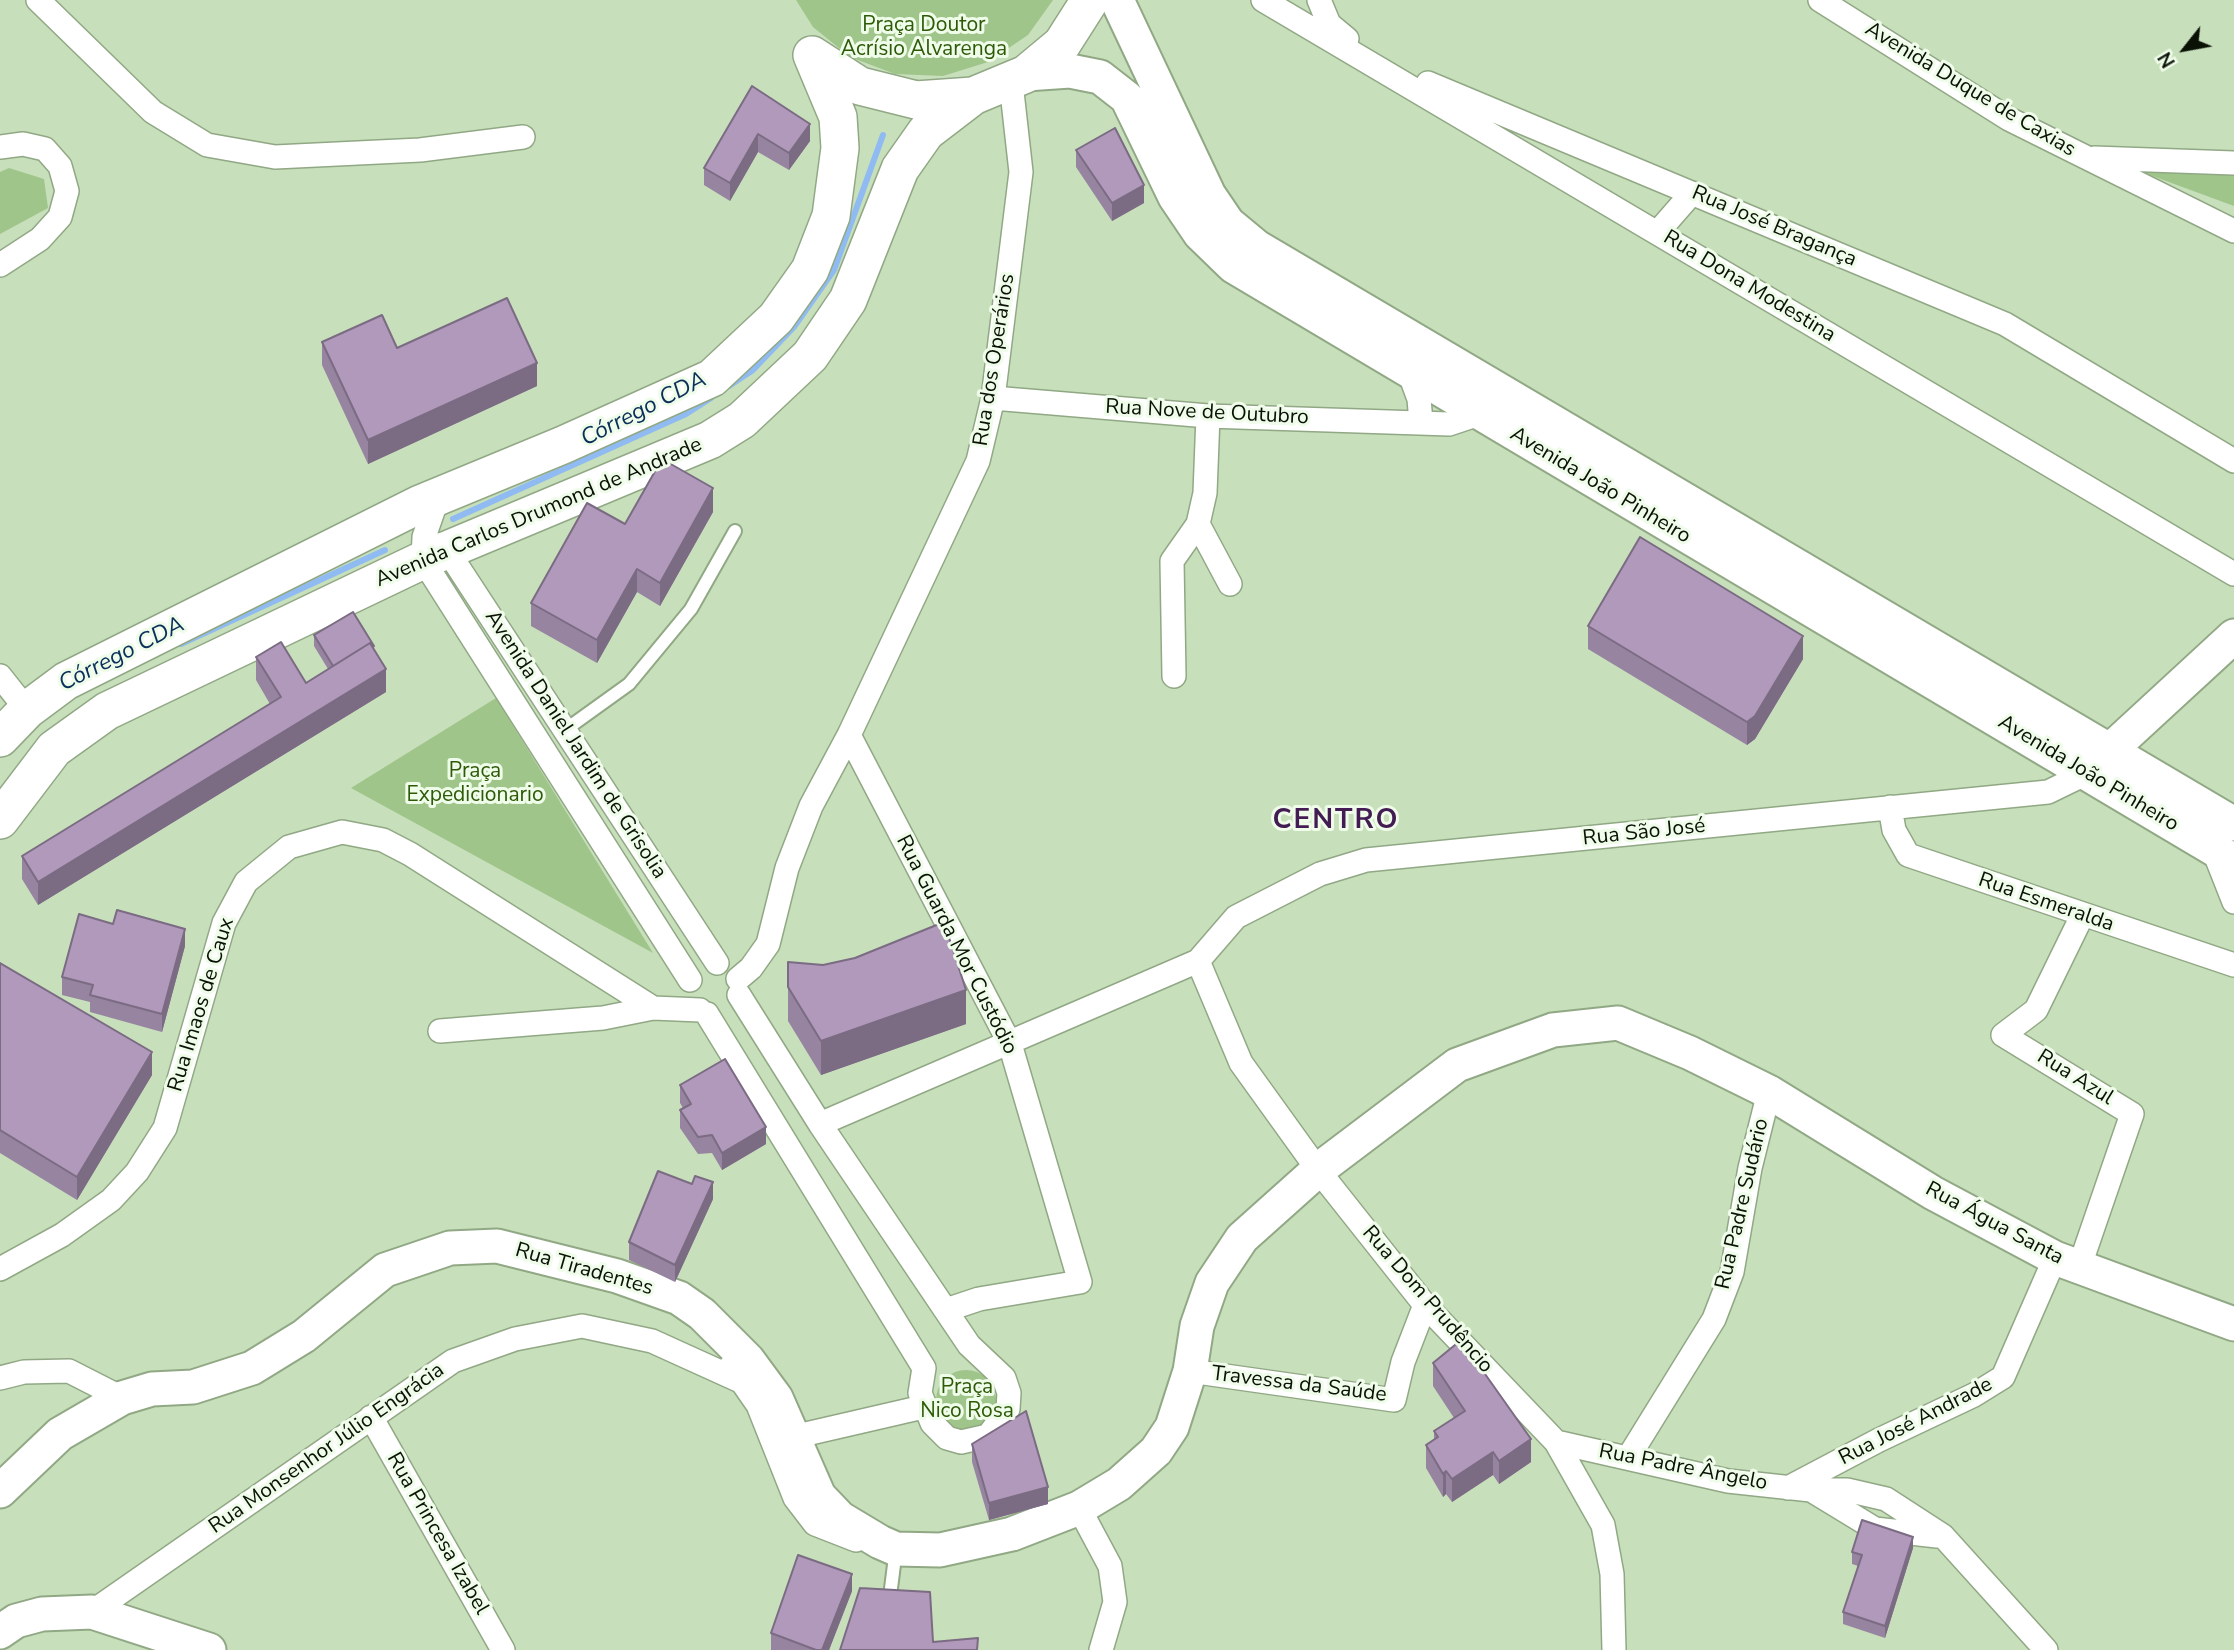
<!DOCTYPE html>
<meta charset="utf-8">
<style>
body{margin:0}
#map{position:relative;width:2234px;height:1650px;overflow:hidden;background:#c7dfba;font-family:"Nunito Sans",sans-serif}
canvas{display:block}
.north{position:absolute;left:2150px;top:14px;width:70px;height:70px;-webkit-text-stroke:5px #effce9;paint-order:stroke;rotate:239deg;font-size:19px;font-weight:700;line-height:28px;text-align:center;color:#0a1206}
.north::after{content:'';display:block;margin:auto;width:24px;height:32px;background:#0a1206;clip-path:polygon(50% 0,100% 100%,50% 72%,0 100%)}
</style>
<div id="map">
<canvas width="2234" height="1650"></canvas>
<div class="north">N</div>
</div>
<script>
const ctx = document.querySelector('canvas').getContext('2d');
ctx.lineJoin = 'round';
function fillPath(path, color) { ctx.fillStyle = color; ctx.fill(path, 'evenodd'); }
const toPath = rows => new Path2D(rows.map(r => 'M' + r).join(''));
function stroke(path, color, width, dash) { ctx.strokeStyle = color; ctx.lineWidth = width; ctx.lineCap = dash ? 'butt' : 'round'; ctx.setLineDash(dash || []); ctx.stroke(path); }
function write(font, color, halo, rows, align = 'center') {
  ctx.font = font + ' "Nunito Sans",sans-serif'; ctx.lineWidth = 6; ctx.setLineDash([]); ctx.textBaseline = 'middle'; ctx.strokeStyle = halo; ctx.fillStyle = color; for (const [text, x, y, turn = 0] of rows) {
    ctx.save(); ctx.translate(x, y); ctx.rotate((+turn || 0) * Math.PI / 180); ctx.textAlign = isNaN(turn) ? turn : align; if (halo) ctx.strokeText(text, 0, 0); ctx.fillText(text, 0, 0); ctx.restore();
  }
}
const green = toPath([
 [796,0,1053,0,1028,35,988,62,943,76,895,74,850,57,813,27],
 [9,168,44,179,48,208,0,234,0,172],
 [2139,171,2234,175,2234,206],
 [496,698,653,953,351,788],
 '936 1400a30 30 0 1 1 60 0a30 30 0 1 1-60 0Z'
]);
const stream = toPath([
 [729,386,753,370,794,327,834,270,883,135],
 [453,519,686,414,711,398],
 [181,644,385,550]
]);
const lane = toPath([
 [565,730,629,684,691,609,735,531],
 [889,1604,896,1549]
]);
const street = toPath([
 [38,0,153,112,207,145,275,157,420,150,523,137],
 [1263,0,2234,574],
 [1319,0,1329,24,1347,39],
 [1820,0,2009,119,2234,231],
 [1428,83,2005,324,2234,461],
 [0,147,23,144,45,149,60,166,67,191,60,217,40,239,0,265],
 [2094,158,2234,163],
 [1657,233,1692,193],
 [1408,369,1419,399,1421,422],
 [993,398,1208,416,1449,424,1479,414],
 [438,497,424,537,423,560,690,980],
 [1198,524,1230,584],
 [438,545,447,550,717,963],
 [0,676,27,710],
 [1174,676,1172,561,1198,524,1205,493,1208,416],
 [849,735,1010,1044,1080,1282,979,1299,946,1310],
 [1890,807,1894,830,1908,855,2234,965],
 [2213,849,2234,902],
 [1198,961,1241,1063,1318,1170,1425,1305,1556,1442,1603,1525,1612,1574,1614,1650],
 [738,979,751,968,768,944,787,868,811,806,849,735,978,461,993,398,1021,172,1011,83],
 [707,1014,924,1368,920,1393,932,1423,947,1438,961,1442,988,1436,1008,1409,1009,1393,1004,1378,969,1345,820,1124,739,995],
 [440,1031,603,1018,653,1008,700,1010],
 [820,1124,1198,961,1236,917,1320,874,1366,860,2048,792,2085,774],
 [2079,1268,2132,1114,2003,1035,2036,1010,2082,916],
 [0,1269,62,1235,111,1200,137,1172,165,1128,224,923,246,882,289,847,342,832,383,840,410,854,653,1008],
 [731,1366,758,1405,795,1498,815,1524,856,1540],
 [1190,1371,1394,1400,1403,1362,1425,1305],
 [0,1378,24,1372,69,1371,122,1398],
 [371,1417,503,1650],
 [793,1437,923,1407],
 [1556,1442,1728,1481,1811,1490,1847,1490,1886,1499,1943,1536,2046,1650],
 [1628,1458,1714,1319,1732,1272,1750,1168,1769,1092],
 [1788,1488,1879,1440,1974,1395,2003,1377,2055,1258],
 [1811,1490,1875,1529,1937,1536],
 [1079,1508,1110,1566,1115,1602,1101,1650],
 [92,1612,453,1361,515,1339,582,1326,652,1341,738,1380]
]);
const secondary = toPath([
 [1117,0,1209,195,1228,223,1257,247,2234,824],
 [1026,74,1070,71,1100,77,1127,98,1175,197,1200,234,1233,266,2234,861],
 [2094,765,2234,636],
 [0,1491,60,1434,122,1398,152,1389,193,1387,252,1368,304,1336,385,1270,450,1248,497,1246,617,1276,679,1298,702,1314,748,1360,776,1398,819,1496,840,1518,880,1542,896,1549,940,1550,1012,1534,1079,1508,1119,1484,1156,1451,1172,1427,1190,1371,1197,1326,1212,1283,1242,1238,1318,1170,1457,1065,1553,1030,1618,1023,1690,1053,1769,1092,1933,1193,2055,1258,2234,1324],
 [0,1632,16,1621,42,1614,92,1612,209,1650]
]);
const primary = toPath([
 [812,55,860,86,916,100,973,96,1026,74,1062,44,1090,0],
 [0,738,27,710,66,681,420,504,563,445,712,378,776,318,810,270,831,216,840,148,838,117,812,55],
 [0,820,54,749,107,711,423,560,710,440,742,420,810,356,848,300,900,169,926,132,973,96]
]);
const wall = toPath([
 [752,86,810,141,789,170,758,152,730,201,704,185,704,168],
 [1076,150,1144,203,1112,221,1076,167],
 [322,342,397,348,537,386,368,464,322,365],
 [713,512,660,606,637,592,597,663,531,626,531,603,625,524],
 [1588,626,1803,659,1755,739,1747,745,1588,649],
 [314,635,374,649,386,692,38,905,22,879,22,856,270,704,256,680,256,657,306,683,328,669,314,646],
 [185,946,162,1032,90,1012,90,1002,62,995,62,977],
 [788,962,966,1024,821,1075,788,1021],
 [0,963,152,1075,77,1200,0,1153],
 [680,1085,766,1144,722,1170,712,1153,698,1154,680,1128,680,1110,683,1108,680,1103],
 [713,1199,675,1282,629,1260,629,1242],
 [1433,1363,1531,1462,1499,1484,1493,1475,1452,1502,1446,1494,1443,1497,1426,1468,1426,1445,1434,1439,1434,1431,1454,1418,1433,1386],
 [972,1444,1048,1504,989,1520,972,1462],
 [1913,1548,1885,1638,1843,1624,1843,1612,1858,1566,1852,1564,1852,1552],
 [852,1591,829,1650,771,1650,771,1633]
]);
const shadedWall = toPath([
 [810,124,810,141,789,170,789,153],
 [758,134,758,152,730,201,730,183],
 [1144,185,1144,203,1112,221,1112,203],
 [537,363,537,386,368,464,368,440],
 [713,488,713,512,660,606,660,583],
 [637,569,637,592,597,663,597,640],
 [1803,636,1803,659,1755,739,1747,745,1747,722],
 [386,669,386,692,38,905,38,882],
 [185,929,185,946,162,1032,162,1014],
 [966,990,966,1024,821,1075,821,1041],
 [152,1052,152,1075,77,1200,77,1177],
 [766,1127,766,1144,722,1170,722,1153],
 [713,1182,713,1199,675,1282,675,1265],
 [1531,1439,1531,1462,1499,1484,1499,1461],
 [1493,1452,1493,1475,1452,1502,1452,1479],
 [1446,1471,1446,1494,1443,1497,1443,1474],
 [1048,1487,1048,1504,989,1520,989,1503],
 [1913,1537,1913,1548,1885,1638,1885,1626],
 [852,1574,852,1591,829,1650,822,1650]
]);
const building = toPath([
 [752,86,810,124,789,153,758,134,730,183,704,168,752,86],
 [1115,128,1144,185,1112,203,1076,150,1115,128],
 [507,298,537,363,368,440,322,342,382,315,397,348,507,298],
 [662,459,713,488,660,583,637,569,597,640,531,603,587,503,625,524,662,459],
 [1640,537,1803,636,1755,716,1747,722,1588,626,1640,537],
 [353,612,374,646,373,647,370,643,333,666,314,635,353,612],
 [281,642,306,683,370,643,386,669,38,882,22,856,281,697,256,657,281,642],
 [117,910,185,929,162,1014,90,995,93,985,62,977,79,914,113,924,117,910],
 [944,922,966,990,821,1041,788,987,788,962,823,965,855,958,944,922],
 [0,963,152,1052,77,1177,0,1130,0,963],
 [725,1059,766,1127,722,1153,712,1135,698,1137,680,1110,691,1104,680,1085,725,1059],
 [658,1171,692,1184,695,1176,713,1182,675,1265,629,1242,658,1171],
 [1461,1340,1531,1439,1499,1461,1493,1452,1452,1479,1446,1471,1443,1474,1426,1445,1438,1437,1434,1431,1465,1411,1433,1363,1461,1340],
 [1026,1411,1048,1487,989,1503,972,1444,1026,1411],
 [1862,1520,1913,1537,1885,1626,1843,1612,1862,1555,1852,1552,1862,1520],
 [798,1555,852,1574,822,1650,816,1650,771,1633,798,1555],
 [860,1588,930,1592,933,1642,978,1638,977,1650,840,1650,860,1588]
]);
const parkNames = [
 ["Praça Doutor",924,26],
 ["Acrísio Alvarenga",924,50],
 ["Praça",475,772],
 ["Expedicionario",475,796],
 ["Praça",967,1388],
 ["Nico Rosa",967,1412]
];
const streetNames = [
 ["Avenida Duque de Caxias",1970,90,31],
 ["Rua José Bragança",1774,227,23],
 ["Rua Dona Modestina",1749,287,31],
 ["Rua dos Operários",995,360,-81],
 ["Rua Nove de Outubro",1207,413,3],
 ["Avenida João Pinheiro",1600,486,31],
 ["Avenida Carlos Drumond de Andrade",539,513,-23],
 ["Avenida Daniel Jardim de Grisolia",575,745,57],
 ["Avenida João Pinheiro",2088,774,31],
 ["Rua São José",1644,833,-6],
 ["Rua Esmeralda",2046,903,19],
 ["Rua Guarda Mor Custódio",956,945,63],
 ["Rua Imaos de Caux",202,1005,-73],
 ["Rua Azul",2075,1078,32],
 ["Rua Padre Sudário",1743,1204,-77],
 ["Rua Água Santa",1994,1224,28],
 ["Rua Tiradentes",584,1270,16],
 ["Rua Dom Prudêncio",1427,1300,49],
 ["Travessa da Saúde",1299,1385,7],
 ["Rua José Andrade",1916,1422,-27],
 ["Rua Monsenhor Júlio Engrácia",327,1449,-35],
 ["Rua Padre Ângelo",1683,1468,11],
 ["Rua Princesa Izabel",437,1534,60]
];
const waterNames = [
 ["Córrego CDA",644,410,-27],
 ["Córrego CDA",122,655,-27]
];
const districtNames = [
 ["CENTRO",1336,821]
];
fillPath(green, '#9fc58a');
stroke(stream, '#8fbbf2', 6);
stroke(lane, '#91a885', 16);
stroke(street, '#91a885', 26);
stroke(secondary, '#91a885', 37);
stroke(primary, '#91a885', 40);
stroke(lane, '#fff', 12);
stroke(street, '#fff', 23);
stroke(secondary, '#fff', 33);
stroke(primary, '#fff', 37);
fillPath(wall, '#9784a1');
fillPath(shadedWall, '#7b6b83');
fillPath(building, '#b099bb');
stroke(building, '#7b6b83', 2);
write('21px', '#2e5a08', '#effce9', parkNames);
write('21px', '#0a1206', '#effce9', streetNames);
write('italic 23px', '#092f5a', '#effce9', waterNames);
ctx.letterSpacing = '2px';
write('bold 28px', '#421c52', '#effce9', districtNames);
ctx.letterSpacing = '0px';
</script>
